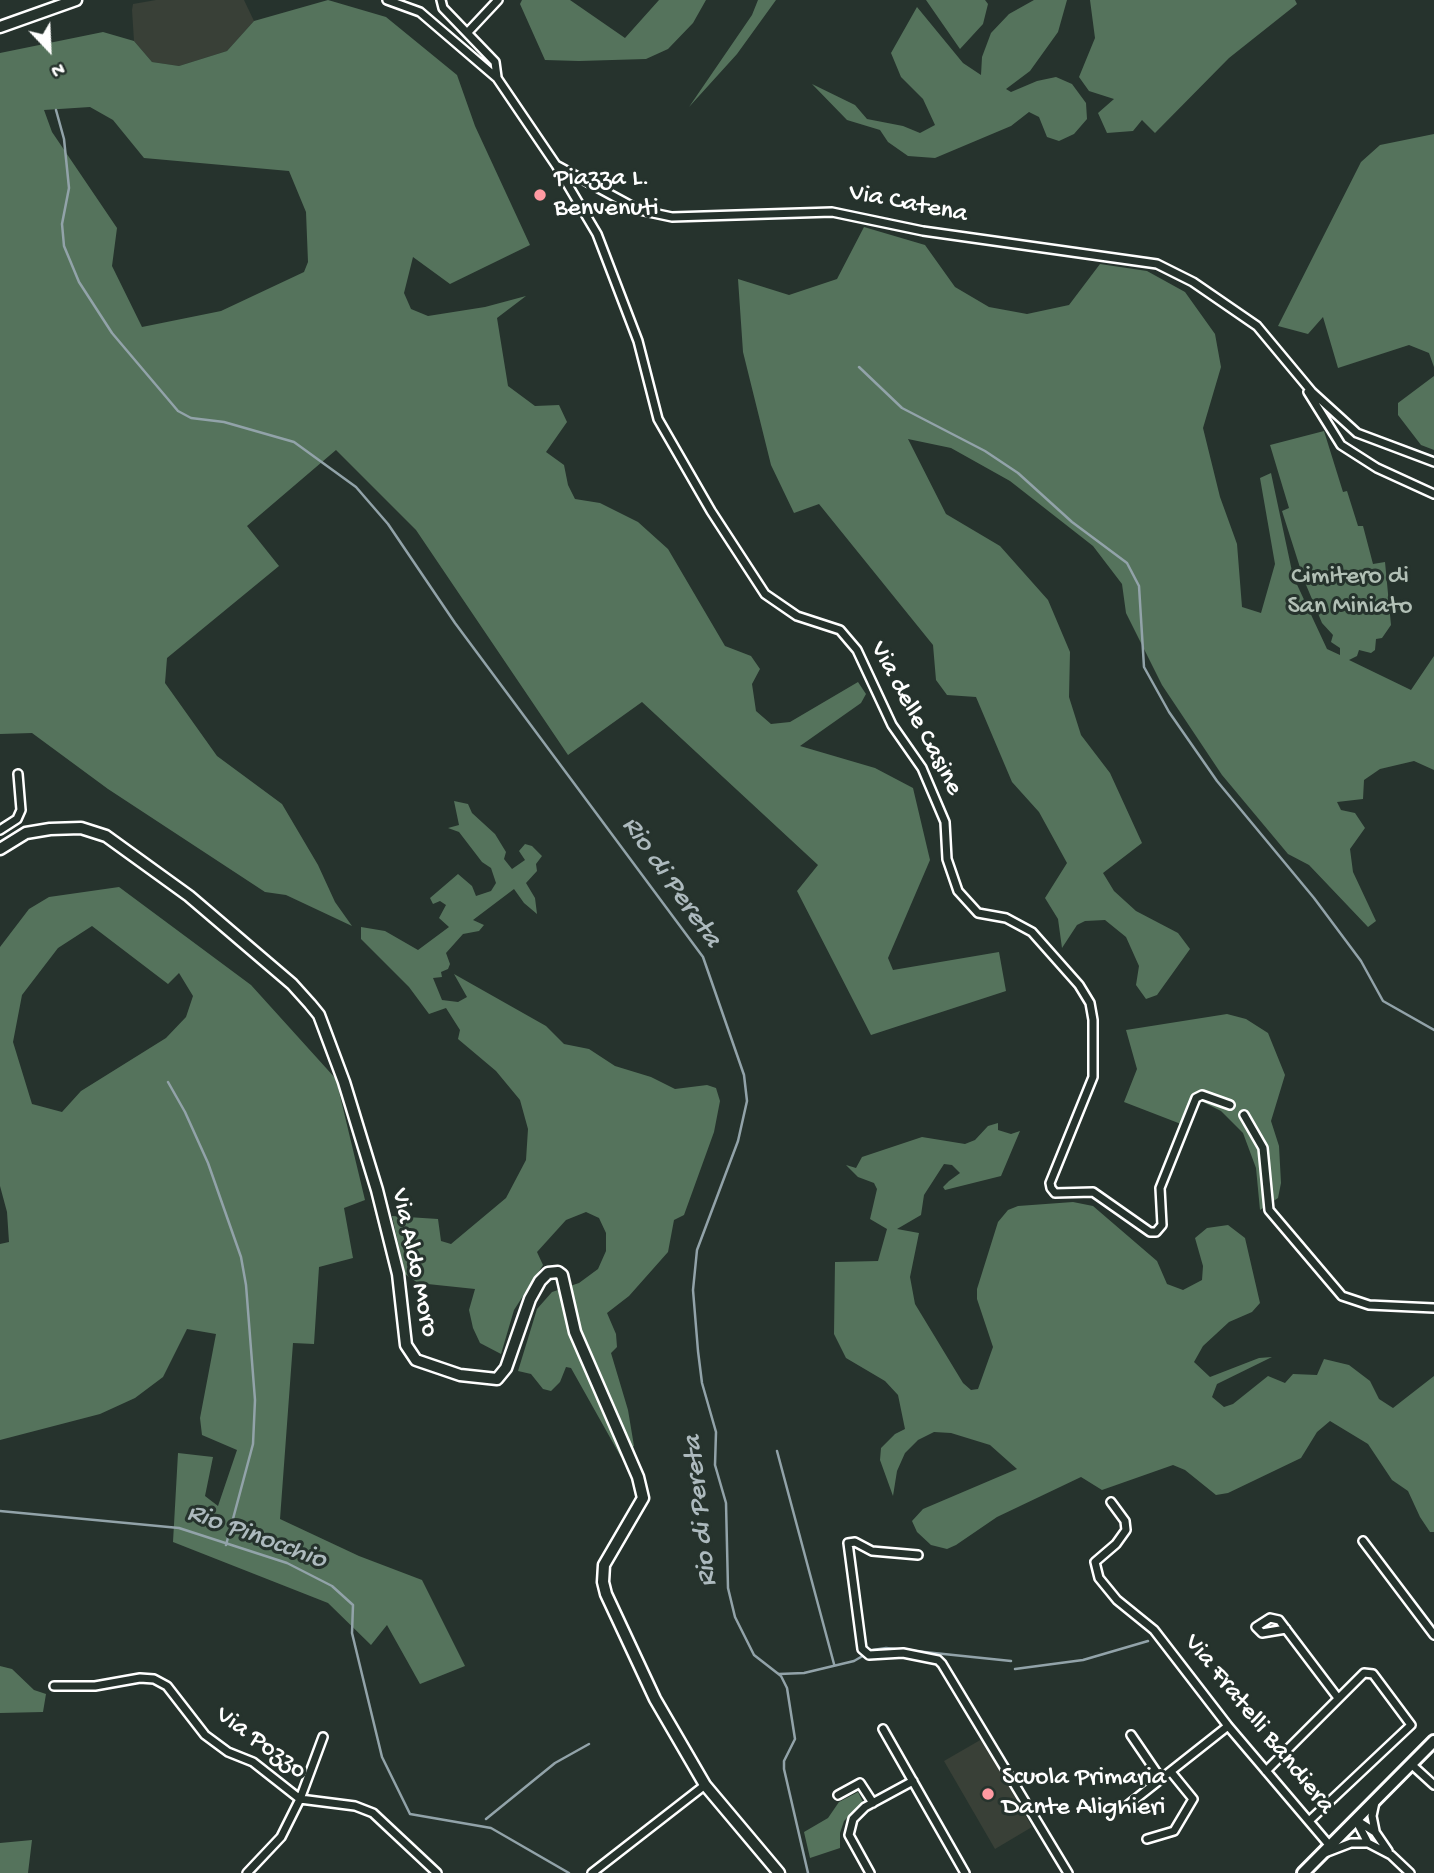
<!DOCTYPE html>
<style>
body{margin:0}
#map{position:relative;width:1434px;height:1873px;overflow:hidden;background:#26332d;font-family:"Gochi Hand",sans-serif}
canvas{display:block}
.north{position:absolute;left:14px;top:14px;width:70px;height:70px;-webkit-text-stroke:5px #26332d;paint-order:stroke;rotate:157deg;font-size:19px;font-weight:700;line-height:28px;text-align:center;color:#fff}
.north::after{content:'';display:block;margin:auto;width:24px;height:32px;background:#fff;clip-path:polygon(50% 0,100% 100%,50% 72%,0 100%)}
</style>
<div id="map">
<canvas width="1434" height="1873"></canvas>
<div class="north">N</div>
</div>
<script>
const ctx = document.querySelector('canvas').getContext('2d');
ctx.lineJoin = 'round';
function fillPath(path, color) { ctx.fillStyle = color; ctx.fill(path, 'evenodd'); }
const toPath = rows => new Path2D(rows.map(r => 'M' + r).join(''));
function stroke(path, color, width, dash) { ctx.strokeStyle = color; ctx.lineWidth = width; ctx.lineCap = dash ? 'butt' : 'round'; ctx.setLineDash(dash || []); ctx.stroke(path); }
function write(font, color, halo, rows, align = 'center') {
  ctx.font = font + ' "Gochi Hand",sans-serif'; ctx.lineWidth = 6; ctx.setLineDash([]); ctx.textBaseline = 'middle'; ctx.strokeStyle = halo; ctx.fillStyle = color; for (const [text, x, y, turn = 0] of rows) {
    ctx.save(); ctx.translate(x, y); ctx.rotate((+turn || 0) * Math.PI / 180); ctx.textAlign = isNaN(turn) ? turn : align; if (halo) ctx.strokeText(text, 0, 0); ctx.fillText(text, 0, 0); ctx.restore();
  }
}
const built = toPath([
 [156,0,244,0,254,21,227,51,179,66,152,62,134,41,132,10,133,4],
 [982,1739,1032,1827,995,1849,944,1761]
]);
const green = toPath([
 [328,0,386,17,457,75,475,126,530,245,450,284,413,257,404,293,411,309,428,316,485,307,526,296,497,318,508,386,535,406,559,405,567,422,546,452,564,465,568,485,575,499,600,503,638,522,668,549,725,646,751,656,760,669,752,684,756,711,771,724,790,722,858,682,866,694,861,703,800,746,875,768,913,788,930,860,888,958,893,970,999,952,1006,991,871,1035,797,891,818,865,642,702,568,755,416,530,336,450,247,526,279,566,167,658,165,683,217,756,282,804,318,865,335,902,352,926,286,895,265,892,108,789,32,733,0,734,0,53,103,32,134,41,152,62,179,66,227,51,254,21],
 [90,107,113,120,144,158,289,171,306,212,308,262,304,272,221,311,142,327,112,266,117,228,52,132,44,110],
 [522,0,570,0,625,38,659,0,706,0,693,23,668,49,646,59,579,61,545,60,520,4],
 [758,0,776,0,737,54,689,107,752,15],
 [926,0,985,0,988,4,983,24,960,49],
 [1034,0,1067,0,1058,32,1030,71,1006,89,1011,92,1037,81,1056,77,1072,84,1086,103,1087,119,1074,134,1059,141,1047,137,1039,117,1029,112,1011,126,935,158,908,156,888,142,880,130,847,120,812,84,855,105,867,119,903,126,920,133,935,125,923,99,901,77,891,53,917,7,963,63,981,75,982,57,991,33,1009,14],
 [1090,0,1295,0,1297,4,1229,58,1155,133,1142,120,1133,131,1107,133,1098,113,1114,99,1089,91,1079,77,1095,38],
 [1434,134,1434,367,1429,353,1409,345,1338,368,1323,317,1308,334,1278,326,1361,162,1380,145],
 [864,227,925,245,955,287,989,307,1027,314,1069,305,1100,264,1147,271,1185,292,1215,334,1221,367,1203,428,1220,497,1237,544,1242,607,1261,613,1275,564,1260,478,1271,473,1293,576,1327,649,1340,655,1340,648,1331,642,1333,635,1322,623,1304,580,1282,511,1289,508,1270,445,1324,431,1343,492,1347,491,1358,526,1363,526,1373,564,1385,562,1391,625,1382,638,1376,639,1375,650,1371,653,1359,650,1357,656,1349,660,1411,690,1434,656,1434,770,1414,761,1380,769,1364,780,1363,799,1337,802,1341,810,1355,813,1365,828,1350,849,1353,872,1376,921,1368,927,1309,865,1288,854,1222,775,1162,685,1126,613,1122,584,1093,546,1010,481,951,448,908,439,946,514,1000,546,1048,600,1070,652,1069,697,1081,735,1110,773,1142,843,1103,873,1114,891,1136,911,1178,933,1190,949,1157,995,1146,999,1136,985,1139,966,1126,937,1105,920,1085,921,1077,925,1062,948,1058,919,1045,898,1067,863,1039,812,1012,782,976,697,947,695,936,680,933,645,819,504,794,513,771,465,743,352,738,279,789,295,837,279],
 [1434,376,1434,450,1421,445,1398,415,1398,403],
 [454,801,468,804,472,813,495,834,506,852,504,859,512,869,525,860,519,851,525,844,532,846,542,856,536,864,537,871,526,883,535,898,537,914,524,903,514,889,473,920,484,925,479,931,463,934,446,953,450,964,448,969,441,972,442,977,433,978,442,1000,458,1002,467,997,454,974,546,1026,564,1044,589,1049,615,1066,651,1077,675,1089,707,1085,716,1088,720,1101,714,1132,684,1215,674,1220,668,1252,629,1296,607,1313,616,1334,617,1347,611,1353,628,1410,634,1446,621,1457,571,1368,566,1367,560,1382,551,1391,543,1389,531,1374,518,1371,537,1309,552,1292,579,1283,598,1269,606,1251,606,1233,599,1218,586,1212,566,1220,537,1252,543,1265,514,1310,501,1354,480,1343,473,1328,469,1310,475,1289,418,1283,405,1274,392,1216,438,1219,441,1241,451,1244,506,1198,526,1160,528,1129,520,1100,496,1071,458,1039,460,1030,446,1008,429,1014,409,987,361,939,361,927,385,931,418,950,449,927,439,918,446,905,440,901,433,904,430,898,458,874,472,886,476,896,491,891,496,883,491,868,482,862,459,832,448,828,459,825],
 [119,887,251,985,336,1079,365,1200,344,1208,353,1258,319,1267,314,1344,293,1343,280,1519,359,1556,422,1580,465,1666,420,1684,387,1625,371,1645,328,1603,173,1542,178,1453,213,1457,205,1496,218,1506,237,1450,202,1435,200,1418,216,1334,187,1329,163,1377,135,1398,100,1414,0,1440,0,1244,9,1242,7,1212,0,1186,0,947,29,909,49,897],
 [92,926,168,984,179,973,193,996,186,1017,166,1038,81,1091,62,1112,32,1104,13,1042,22,995,58,948],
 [1227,1014,1246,1019,1268,1033,1285,1075,1271,1121,1279,1146,1281,1183,1278,1198,1260,1210,1256,1168,1243,1133,1221,1111,1201,1101,1181,1124,1124,1102,1137,1069,1126,1030],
 [998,1123,998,1130,1011,1134,1020,1131,1001,1176,945,1190,943,1187,949,1181,960,1173,952,1165,944,1164,924,1195,921,1215,897,1229,919,1233,910,1277,915,1304,963,1383,971,1390,978,1389,993,1347,977,1299,977,1289,998,1222,1008,1210,1018,1206,1073,1202,1093,1206,1157,1261,1167,1284,1183,1290,1202,1280,1203,1266,1195,1238,1207,1228,1228,1225,1245,1238,1260,1303,1252,1312,1229,1322,1203,1346,1194,1362,1210,1377,1259,1358,1272,1357,1217,1384,1212,1397,1224,1407,1233,1404,1268,1376,1285,1383,1293,1374,1317,1375,1324,1359,1349,1365,1370,1381,1379,1399,1393,1408,1434,1376,1434,1532,1430,1532,1420,1517,1408,1491,1392,1480,1368,1444,1330,1421,1317,1432,1301,1458,1228,1493,1216,1495,1185,1470,1173,1465,1102,1490,1081,1477,997,1517,956,1545,947,1549,931,1545,917,1532,912,1521,923,1509,1017,1469,990,1445,951,1433,934,1432,918,1440,905,1453,897,1471,893,1496,880,1460,881,1448,895,1434,905,1429,898,1395,885,1381,846,1358,834,1334,835,1262,878,1261,887,1229,870,1219,877,1189,874,1183,858,1177,846,1165,856,1168,862,1157,922,1137,965,1144,975,1140,988,1126],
 [0,1666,12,1669,34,1690,46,1694,43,1712,0,1713],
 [858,1792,863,1802,844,1821,840,1833,840,1848,810,1858,804,1832,828,1818,839,1802],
 [32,1840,28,1873,0,1873,0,1843]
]);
const stream = toPath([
 [56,110,64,139,69,188,62,224,64,246,79,282,112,333,178,411,191,418,224,422,294,442,356,487,388,524,455,623,703,957,744,1075,747,1101,738,1141,697,1250,693,1290,698,1351,702,1383,716,1432,715,1465,726,1503,728,1588,735,1617,754,1655,781,1676,787,1688,795,1739,784,1761,784,1769,808,1873],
 [859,367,902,408,985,451,1018,473,1072,522,1127,563,1139,586,1144,667,1169,712,1217,781,1314,898,1361,961,1383,1001,1434,1030],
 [168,1082,185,1112,208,1163,241,1257,246,1285,255,1400,253,1444,226,1545],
 [777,1451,834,1664],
 [0,1511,179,1528,287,1563,332,1586,353,1605,352,1633,382,1757,410,1814,491,1828,569,1873],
 [1015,1669,1083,1660,1148,1641],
 [779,1674,804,1673,854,1661,873,1650,886,1648,1011,1661],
 [486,1819,555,1763,589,1744]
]);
const minor = toPath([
 [387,0,420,12,497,78,556,165,639,210,672,217,832,212,923,231,1157,264,1193,282,1257,326,1312,392,1357,433,1434,462],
 [441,0,443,8,495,62,497,77],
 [468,32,498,0],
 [556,165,597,234,638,341,658,419,711,511,765,594,797,616,840,630,857,650,892,725,922,768,945,822,947,859,958,891,978,913,1006,918,1032,932,1079,985,1090,1003,1093,1020,1093,1077,1050,1183,1051,1188,1055,1193,1093,1192,1150,1232,1156,1232,1162,1225,1160,1188,1196,1098,1202,1095,1230,1105],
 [1308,392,1341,445,1377,468,1434,494],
 [0,830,17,819,21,810,18,774],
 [1244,1115,1263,1148,1269,1210,1342,1296,1369,1305,1434,1308],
 [1111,1502,1125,1521,1126,1530,1116,1544,1095,1562,1099,1578,1117,1600,1154,1630,1228,1726,1330,1846],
 [1363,1541,1434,1635],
 [918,1555,872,1551,855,1542,848,1543,862,1649,869,1655,903,1653,938,1660,942,1664,1068,1873],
 [1286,1629,1262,1633,1256,1627,1270,1618,1279,1620,1338,1698],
 [54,1686,95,1686,140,1678,154,1679,167,1686,205,1735,228,1752,253,1762,300,1799,355,1806,373,1813,437,1873],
 [883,1729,965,1873],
 [1131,1735,1161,1779],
 [1411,1764,1434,1785],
 [1266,1771,1364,1673,1373,1674,1411,1725,1309,1821],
 [838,1795,860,1783,873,1803],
 [1128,1805,1228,1726],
 [1356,1820,1375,1832,1388,1851],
 [1356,1820,1368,1843],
 [1375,1831,1372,1816,1375,1802],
 [1147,1839,1174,1831,1193,1799,1171,1772],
 [1325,1853,1351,1843,1368,1843,1391,1855,1410,1873],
 [247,1873,281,1837,300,1799,323,1737],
 [592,1873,705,1785],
 [870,1873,849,1835,853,1819,865,1807,913,1781]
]);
const secondary = toPath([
 [0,27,76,0],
 [0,849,26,833,50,829,81,828,106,836,189,896,292,984,310,1004,319,1015,344,1082,377,1190,398,1274,406,1345,416,1360,460,1375,497,1379,506,1368,530,1299,540,1281,548,1273,558,1272,562,1275,575,1332,638,1477,643,1498,604,1565,603,1582,606,1594,655,1699,705,1785,779,1873]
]);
const primary = toPath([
 [1303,1873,1434,1741]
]);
const markers = [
 [540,195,7,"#ff9aa2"],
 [988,1794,7,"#ff9aa2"]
];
const poiNames = [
 ["Piazza L.",554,180],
 ["Benvenuti",554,210],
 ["Scuola Primaria",1002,1779],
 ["Dante Alighieri",1002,1809]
];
const streetNames = [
 ["Via Catena",908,205,11],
 ["Via delle Casine",915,719,62],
 ["Via Aldo Moro",413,1263,78],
 ["Via Fratelli Bandiera",1258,1725,51],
 ["Via Pozzo",260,1744,36]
];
const parkNames = [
 ["Cimitero di",1350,578],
 ["San Miniato",1350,608]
];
const waterNames = [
 ["Rio di Pereta",670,883,55],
 ["Rio di Pereta",702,1511,-96],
 ["Rio Pinocchio",256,1538,20]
];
fillPath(built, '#394037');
fillPath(green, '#55735c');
stroke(stream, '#92a3a9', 2.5);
stroke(minor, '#fff', 12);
stroke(secondary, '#fff', 15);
stroke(primary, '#fff', 16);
stroke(minor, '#26332d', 7);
stroke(secondary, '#26332d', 10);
stroke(primary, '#26332d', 10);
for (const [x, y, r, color] of markers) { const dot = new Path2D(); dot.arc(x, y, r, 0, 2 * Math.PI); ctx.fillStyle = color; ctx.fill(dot); stroke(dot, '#26332d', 2.5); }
write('26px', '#fff', '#26332d', poiNames, 'left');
write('26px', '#fff', '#26332d', streetNames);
write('26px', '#b2c0b6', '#26332d', parkNames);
write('italic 28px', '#adbabe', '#26332d', waterNames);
</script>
